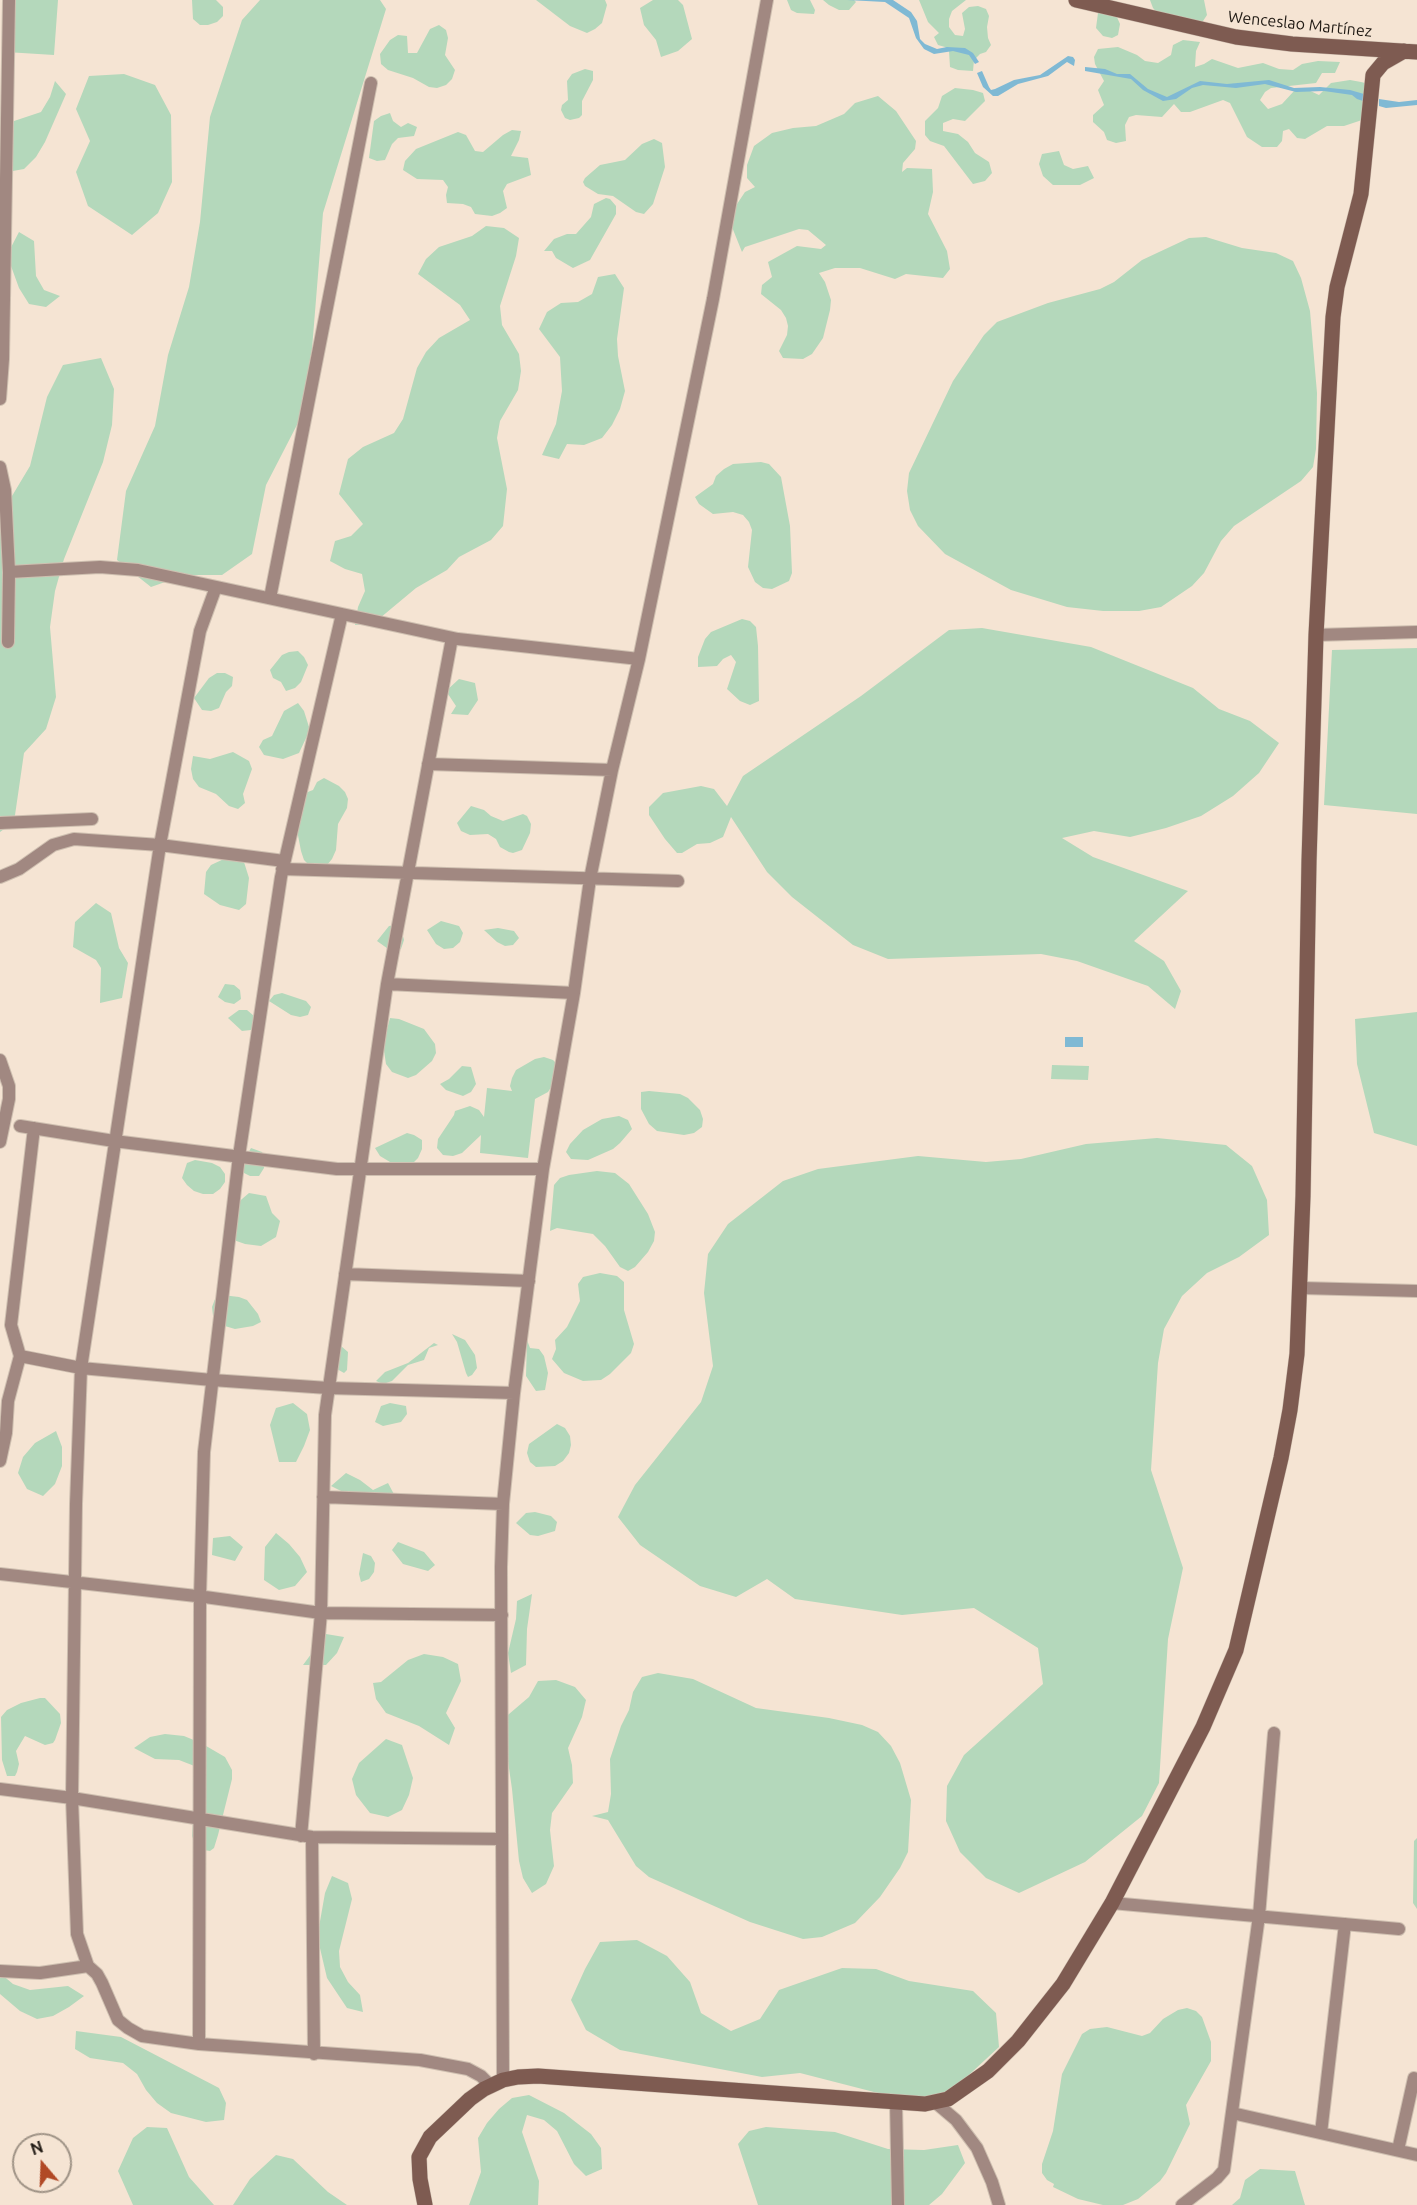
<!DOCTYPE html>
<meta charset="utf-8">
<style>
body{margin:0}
#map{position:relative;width:1417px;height:2205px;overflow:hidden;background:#f5e4d3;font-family:Ubuntu,sans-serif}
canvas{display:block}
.north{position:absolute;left:12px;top:2133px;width:60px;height:60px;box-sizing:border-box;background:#f5e4d3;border:2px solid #9f9386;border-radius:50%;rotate:341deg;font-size:16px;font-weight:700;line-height:24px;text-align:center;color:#1f1913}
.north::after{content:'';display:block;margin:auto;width:21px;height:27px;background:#b14926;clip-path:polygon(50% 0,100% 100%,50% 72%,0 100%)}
</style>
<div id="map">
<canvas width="1417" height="2205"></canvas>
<div class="north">N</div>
</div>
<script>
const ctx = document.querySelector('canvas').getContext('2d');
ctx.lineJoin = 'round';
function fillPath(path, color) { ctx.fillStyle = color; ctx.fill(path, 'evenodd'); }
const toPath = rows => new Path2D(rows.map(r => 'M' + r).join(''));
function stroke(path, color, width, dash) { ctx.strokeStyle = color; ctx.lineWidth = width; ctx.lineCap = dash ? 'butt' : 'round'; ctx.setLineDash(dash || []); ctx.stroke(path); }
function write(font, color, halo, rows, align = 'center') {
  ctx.font = font + ' Ubuntu,sans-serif'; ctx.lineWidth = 4.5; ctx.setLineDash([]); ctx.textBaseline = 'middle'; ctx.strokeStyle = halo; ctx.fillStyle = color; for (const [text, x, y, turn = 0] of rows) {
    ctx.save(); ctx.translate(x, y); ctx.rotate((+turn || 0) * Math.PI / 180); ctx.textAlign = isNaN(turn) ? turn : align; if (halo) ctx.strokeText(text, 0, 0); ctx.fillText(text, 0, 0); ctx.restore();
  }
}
const green = toPath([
 [10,0,58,0,54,55,6,52],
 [192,0,216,0,223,7,223,16,217,22,208,25,200,25,193,19],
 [260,0,380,0,386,9,323,213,312,349,299,421,266,485,252,554,222,575,185,575,151,587,117,560,126,491,155,426,168,355,189,287,200,222,210,117,242,20],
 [536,0,605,0,607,5,602,23,595,29,587,33,570,26],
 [653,0,678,0,683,5,692,39,678,51,661,57,656,40,644,25,640,8],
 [787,0,810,0,815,10,814,14,797,13,791,10],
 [823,0,854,0,856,2,849,10,839,10,829,5],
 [919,0,966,0,952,11,949,19,949,27,955,35,963,36,965,29,962,13,969,7,978,6,986,9,989,16,987,27,988,38,991,45,986,52,980,54,974,60,973,71,958,70,950,67,949,51,945,47,938,45,934,37,939,33,928,22],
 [1150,0,1204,0,1207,15,1199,27,1164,21,1153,8],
 [1101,11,1116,15,1120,24,1118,35,1112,38,1103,36,1096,28,1098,13],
 [439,25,446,30,448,38,445,55,455,70,452,79,446,85,437,88,429,87,413,78,388,70,381,64,380,54,390,40,398,35,407,36,408,53,417,53,430,29],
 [1183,40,1200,42,1196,51,1195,67,1204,64,1212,59,1238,68,1263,63,1279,69,1293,70,1302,64,1318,61,1340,62,1335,73,1322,73,1316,83,1271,88,1265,92,1260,100,1268,109,1282,104,1294,91,1306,89,1319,95,1331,83,1350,80,1361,82,1369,84,1362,120,1344,126,1327,126,1305,139,1297,138,1289,129,1283,131,1282,141,1277,147,1262,147,1247,137,1230,103,1223,100,1190,112,1181,112,1174,104,1162,117,1136,115,1129,117,1125,125,1126,141,1116,143,1107,140,1104,132,1093,122,1093,115,1104,105,1098,90,1104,81,1095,64,1094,57,1098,49,1118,47,1137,55,1145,61,1158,63,1171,55,1173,45],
 [585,69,593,71,593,80,582,101,582,115,579,118,570,120,565,118,561,110,562,105,568,100,567,81,572,74],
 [124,74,155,85,171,115,172,182,158,213,132,235,88,206,76,172,90,141,76,109,89,76],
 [55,81,66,94,45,142,36,157,24,169,7,172,0,162,0,131,8,123,41,112,50,97],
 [955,88,973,90,983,93,985,101,965,121,953,119,943,123,943,131,958,134,968,142,975,153,989,162,992,173,985,181,973,184,944,146,930,141,925,135,925,121,938,108,942,96],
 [878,96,896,111,916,141,915,149,903,163,902,172,907,168,932,169,933,192,928,214,947,251,950,269,943,278,906,274,895,279,860,268,835,268,819,273,825,282,831,300,830,310,823,338,812,354,803,359,783,358,779,351,787,335,788,326,786,318,781,310,761,294,762,285,772,277,768,262,797,246,821,249,826,245,808,230,799,229,745,247,742,252,732,227,735,207,745,192,755,187,747,178,747,165,754,146,772,133,793,128,816,126,844,114,855,103],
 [390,113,393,121,401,127,408,123,417,127,414,136,398,138,392,144,385,160,377,161,369,158,374,121,381,116],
 [512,130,521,131,519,140,511,156,528,158,531,175,507,184,503,191,507,208,500,213,492,216,475,214,471,207,463,204,447,203,446,195,448,187,443,180,417,179,403,170,405,161,416,149,458,132,466,135,475,151,483,152,503,135],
 [654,139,662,143,665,167,653,204,644,214,636,212,613,196,598,194,585,186,583,182,585,178,600,165,625,160,642,144],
 [1059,151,1064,165,1073,169,1088,166,1094,178,1080,185,1053,185,1043,176,1039,164,1042,154],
 [606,198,610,199,616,206,616,214,590,260,573,268,556,258,552,251,544,251,554,239,567,234,576,234,591,217,594,204],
 [486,226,504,228,519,238,516,256,500,306,502,325,519,354,521,371,518,390,500,421,497,438,507,489,503,526,491,540,459,557,447,570,416,588,374,623,355,625,358,607,365,591,362,574,345,569,330,561,335,541,351,536,363,524,339,494,348,459,363,447,394,433,403,419,417,368,426,352,439,338,470,320,460,305,418,274,426,259,439,247,472,236],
 [19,232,34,241,36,276,44,290,60,296,46,307,29,304,19,288,7,255],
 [1206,237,1242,248,1276,253,1293,261,1301,278,1310,311,1317,393,1316,449,1313,467,1301,481,1234,526,1221,541,1204,573,1192,586,1161,607,1139,611,1103,611,1067,607,1011,590,945,554,918,526,910,510,907,491,909,473,953,381,984,335,997,322,1048,303,1100,289,1114,282,1142,260,1189,238],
 [615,274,624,288,617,339,618,356,625,391,620,409,612,425,602,438,584,445,567,444,559,459,542,455,556,424,562,391,560,357,539,329,547,312,561,303,578,302,592,294,598,277],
 [101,358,114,389,112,425,103,462,64,559,55,591,50,627,56,697,46,729,24,753,14,822,0,832,0,516,30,466,47,397,63,365],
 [761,462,769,464,781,477,790,526,792,573,789,581,772,589,763,588,755,582,748,567,752,530,749,522,743,515,733,512,713,514,699,504,695,497,713,484,716,476,724,469,733,464],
 [742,619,750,621,756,627,758,646,759,701,750,705,740,701,727,689,736,662,731,655,723,659,717,666,698,667,698,657,705,639,711,632],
 [982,628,1091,647,1193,688,1219,709,1250,721,1279,743,1259,773,1233,796,1201,816,1166,828,1130,837,1094,831,1062,838,1093,857,1188,891,1134,941,1164,961,1181,991,1175,1009,1148,986,1077,961,1041,954,888,959,853,945,792,897,767,872,731,817,723,837,710,843,697,844,682,853,677,853,665,839,649,815,649,807,663,793,701,786,714,789,727,806,743,776,861,696,949,630],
 [1417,648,1417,814,1324,805,1332,650],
 [298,651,304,657,308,665,301,682,295,688,286,691,281,682,273,678,270,670,282,655,289,652],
 [217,673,225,673,233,677,232,686,226,692,219,708,211,711,202,710,194,698,209,678],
 [459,679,475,683,478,700,468,715,451,714,456,706,446,691],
 [298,703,304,711,309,727,307,736,299,753,283,759,264,755,259,747,263,740,272,736,284,711],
 [233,752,249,761,252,769,243,794,245,803,238,809,229,806,216,794,199,787,193,779,191,769,193,756,210,759],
 [324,778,339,786,345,792,348,799,347,808,338,824,336,850,332,859,327,865,310,866,304,860,301,851,296,825,305,793,313,790,317,782],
 [471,806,484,810,491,816,503,821,523,814,527,816,531,824,530,833,522,850,513,853,509,852,500,847,496,839,488,834,470,835,461,831,457,823],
 [226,858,244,862,249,878,246,904,239,910,220,905,204,894,206,872,211,865],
 [96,903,111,913,119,948,128,963,122,998,100,1003,101,968,96,960,73,947,75,922],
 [441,921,459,926,463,933,460,942,453,948,444,949,436,944,427,930],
 [397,925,402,932,404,940,401,949,391,951,377,941,389,926],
 [498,928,514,931,519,938,513,945,505,946,497,942,484,930],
 [225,984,234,985,240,990,241,999,234,1004,225,1002,218,997],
 [282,993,306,1001,311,1007,308,1015,300,1017,291,1015,269,1001,274,995],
 [239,1010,247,1010,254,1016,257,1024,251,1030,242,1031,228,1018],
 [1417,1012,1417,1146,1374,1133,1357,1064,1355,1019],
 [390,1018,399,1019,424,1029,435,1044,436,1053,432,1061,416,1075,408,1078,392,1072,386,1064,383,1044],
 [544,1057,553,1060,559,1066,559,1075,548,1092,535,1099,528,1158,480,1153,481,1135,462,1153,453,1156,443,1155,437,1148,438,1139,454,1115,455,1111,470,1106,479,1110,484,1117,487,1088,512,1091,510,1086,512,1078,516,1070,535,1059],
 [1052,1065,1089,1066,1088,1080,1051,1079],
 [462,1066,471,1067,476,1084,471,1092,463,1096,446,1090,440,1084,449,1079],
 [649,1091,680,1094,688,1098,700,1110,703,1119,702,1127,694,1133,684,1135,657,1131,649,1124,641,1109,641,1092],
 [619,1116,628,1120,632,1129,620,1143,613,1149,588,1160,571,1159,566,1152,570,1144,583,1130,602,1119],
 [407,1133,414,1135,422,1140,422,1149,418,1158,412,1164,395,1165,380,1156,375,1148],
 [1157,1138,1226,1145,1252,1166,1267,1200,1269,1235,1239,1257,1207,1273,1182,1296,1164,1329,1158,1363,1151,1470,1183,1568,1168,1639,1159,1783,1142,1816,1085,1862,1019,1893,986,1878,960,1852,946,1821,947,1786,964,1755,1043,1684,1038,1648,974,1608,902,1615,795,1599,767,1579,736,1597,700,1586,640,1545,618,1517,635,1485,701,1402,713,1366,704,1293,708,1254,728,1224,783,1181,818,1169,918,1156,986,1162,1021,1159,1086,1144],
 [251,1148,262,1152,266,1160,264,1168,259,1176,250,1176,242,1172,247,1155],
 [195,1160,212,1163,220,1167,225,1174,225,1182,220,1189,213,1194,203,1194,194,1191,187,1185,182,1178,187,1163],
 [597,1171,615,1173,629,1184,648,1214,655,1232,654,1241,648,1252,635,1267,628,1271,620,1267,605,1246,593,1234,557,1228,550,1231,554,1185,560,1178,569,1175],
 [249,1193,266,1196,272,1213,280,1221,276,1237,261,1246,245,1244,228,1238,235,1205],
 [600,1273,617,1276,624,1282,624,1310,634,1344,631,1353,610,1374,601,1380,583,1381,564,1373,552,1359,556,1349,555,1340,567,1327,580,1301,578,1284,583,1277],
 [222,1295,239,1297,247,1300,258,1314,261,1322,253,1326,235,1329,218,1324,213,1316,212,1307,215,1299],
 [452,1334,465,1340,475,1355,477,1368,472,1375,468,1377,466,1373,457,1342],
 [527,1340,530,1348,539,1349,544,1356,548,1373,545,1390,536,1391,526,1376],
 [434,1343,438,1345,429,1348,424,1360,408,1365,392,1381,383,1384,376,1381,385,1372,408,1363],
 [341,1346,348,1352,347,1370,344,1373,337,1369],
 [293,1403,307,1414,310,1430,304,1446,296,1462,279,1462,270,1425,276,1408],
 [390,1403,406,1406,407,1414,401,1422,383,1426,375,1422,381,1406],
 [557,1424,565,1428,570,1436,571,1445,569,1453,563,1461,555,1466,536,1467,530,1462,527,1453,529,1444],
 [56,1431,62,1447,62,1466,55,1484,43,1496,27,1489,18,1473,23,1457,35,1443],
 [346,1473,360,1480,373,1490,388,1483,396,1498,347,1494,331,1486],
 [535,1512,551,1516,557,1522,555,1531,538,1536,530,1535,516,1523,526,1513],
 [276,1533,289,1544,300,1557,307,1572,295,1586,279,1590,264,1580,265,1547],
 [230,1536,243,1547,235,1561,212,1555,213,1538],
 [398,1542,424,1552,435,1565,428,1571,403,1564,392,1550],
 [363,1553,371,1556,375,1563,374,1572,369,1579,361,1582,359,1574],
 [532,1594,527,1629,526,1665,511,1673,508,1653,516,1619,517,1601],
 [326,1634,344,1637,337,1653,326,1665,303,1665],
 [424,1654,443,1657,458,1664,461,1681,446,1713,455,1728,449,1745,419,1726,386,1713,376,1699,373,1683,381,1682,408,1660],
 [658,1673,693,1679,756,1708,829,1718,862,1725,878,1732,891,1746,900,1763,911,1800,908,1852,900,1868,880,1897,855,1923,822,1937,803,1939,750,1922,649,1877,636,1866,608,1820,592,1816,608,1812,611,1794,610,1759,621,1726,629,1710,633,1692,642,1677],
 [556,1680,575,1687,586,1700,582,1717,568,1748,572,1765,573,1783,552,1813,550,1830,554,1866,546,1884,532,1893,523,1878,519,1861,512,1789,502,1720,529,1697,538,1681],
 [40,1698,45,1698,60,1714,61,1723,55,1740,53,1743,45,1745,25,1736,16,1751,19,1764,17,1772,15,1776,7,1776,2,1760,1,1717,7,1710,21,1703],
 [165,1734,184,1736,201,1743,225,1757,232,1770,232,1779,218,1835,214,1848,210,1851,197,1849,192,1836,197,1767,179,1760,155,1759,134,1748,150,1737],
 [386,1739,402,1745,413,1778,409,1795,402,1810,388,1817,370,1813,356,1795,352,1779,359,1763],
 [1417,1838,1417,1909,1413,1903,1414,1841],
 [332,1876,348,1883,352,1899,339,1951,340,1967,348,1982,360,1995,363,2012,347,2008,327,1978,319,1944,319,1927,325,1893],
 [637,1940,667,1956,690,1982,701,2013,731,2031,760,2019,779,1990,842,1968,876,1969,909,1981,973,1991,996,2013,999,2047,944,2098,909,2101,800,2073,762,2077,620,2050,586,2030,571,2000,585,1969,600,1942],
 [0,1973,13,1984,30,1990,68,1986,84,1996,69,2007,53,2016,37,2019,20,2011,0,1994],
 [1187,2008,1196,2011,1202,2017,1211,2042,1211,2061,1186,2105,1190,2124,1166,2173,1160,2181,1138,2199,1123,2205,1103,2205,1078,2199,1053,2187,1054,2184,1047,2180,1042,2173,1042,2164,1053,2131,1062,2074,1082,2034,1090,2029,1107,2027,1142,2036,1150,2033,1163,2019,1178,2010],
 [76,2031,121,2037,219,2088,226,2103,224,2120,206,2122,171,2113,157,2103,146,2090,137,2074,123,2063,90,2058,75,2049],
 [529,2095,564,2113,591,2134,601,2148,602,2169,586,2176,574,2164,557,2131,544,2120,527,2115,522,2132,539,2181,538,2205,469,2205,481,2172,478,2138,487,2123,499,2109,512,2098],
 [147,2127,167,2128,189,2177,214,2205,133,2205,118,2171,133,2138],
 [766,2127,835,2132,888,2149,924,2150,958,2145,965,2163,942,2194,929,2205,758,2205,738,2144,749,2131],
 [276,2155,293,2159,328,2192,347,2205,233,2205,250,2179],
 [1260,2169,1295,2171,1305,2205,1232,2205,1240,2198,1245,2180]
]);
const water = toPath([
 [847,0,893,0,911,12,917,21,920,39,925,44,937,49,947,47,965,48,973,53,979,62,975,64,969,55,953,51,934,54,924,49,916,38,909,18,885,2],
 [1068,56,1073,57,1075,60,1074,66,1067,62,1048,76,1018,84,998,96,993,96,983,87,977,73,982,71,989,87,991,90,995,89,1014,80,1040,75],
 [1085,67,1105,69,1117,74,1130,74,1148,89,1167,97,1200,81,1227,84,1269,80,1294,88,1320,87,1350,90,1364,94,1363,101,1357,99,1352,95,1324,91,1296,92,1265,84,1236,88,1203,85,1192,88,1176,99,1163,101,1143,90,1131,79,1085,71],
 [1379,99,1399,102,1417,100,1417,105,1386,108,1379,106],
 [1065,1037,1083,1037,1083,1047,1065,1047]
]);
const street = toPath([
 [0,399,3,359,9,0],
 [0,467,5,490,9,572,100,567,138,570,458,639,639,659],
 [216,587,200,631,160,845,81,1368,76,1504,72,1798,77,1934,88,1966,97,1974,102,1983,118,2020,128,2028,142,2036,199,2044,420,2060,468,2069,481,2076,491,2086],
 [270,598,371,83],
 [1316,635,1417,632],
 [8,642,9,572],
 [428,764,612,770],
 [0,823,92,819],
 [282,869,678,881],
 [0,877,19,869,53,845,74,839,160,845,284,861],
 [387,984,574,993],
 [0,1060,9,1086,9,1099,0,1142],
 [20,1126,114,1141,337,1169,543,1169],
 [345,1274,529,1281],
 [1301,1288,1417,1291],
 [20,1356,81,1368,212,1380,328,1388,514,1393],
 [0,1461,6,1433,8,1401,20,1356,11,1325,34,1128],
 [323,1497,503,1504],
 [0,1574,205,1597,321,1613,502,1615],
 [0,1789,72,1798,312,1837,502,1839],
 [301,1836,321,1613,325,1415,387,984,452,638],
 [312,1837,314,2054],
 [1112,1903,1399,1929],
 [0,1971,40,1973,88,1966],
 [199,2044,200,1597,204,1452,239,1156,281,877,342,614],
 [503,2080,501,1567,503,1504,514,1393,543,1169,574,993,590,879,612,770,639,659,713,299,767,0],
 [896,2102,898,2205],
 [936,2103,956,2120,977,2148,992,2182,999,2205],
 [1232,2113,1417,2155],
 [1321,2133,1345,1924],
 [1398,2150,1414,2078],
 [1182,2205,1217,2178,1224,2170,1259,1916,1274,1733]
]);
const secondary = toPath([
 [1076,0,1236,37,1292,44,1417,52],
 [425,2205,420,2179,419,2157,430,2137,470,2099,484,2089,503,2080,518,2077,538,2076,925,2104,948,2099,988,2071,1018,2041,1063,1984,1112,1903,1203,1727,1236,1650,1281,1458,1290,1410,1297,1354,1303,1196,1309,861,1316,635,1333,317,1337,287,1361,194,1373,75,1383,63,1404,51]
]);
const streetNames = [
 ["Wenceslao Martínez",1300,24,6]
];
fillPath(green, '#b4d8bb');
fillPath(water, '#7fb9d4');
stroke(street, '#cebfb0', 14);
stroke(secondary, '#cebfb0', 16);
stroke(street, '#a18881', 12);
stroke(secondary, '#7e5b51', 15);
write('16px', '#1f1913', '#f5e4d3', streetNames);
</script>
